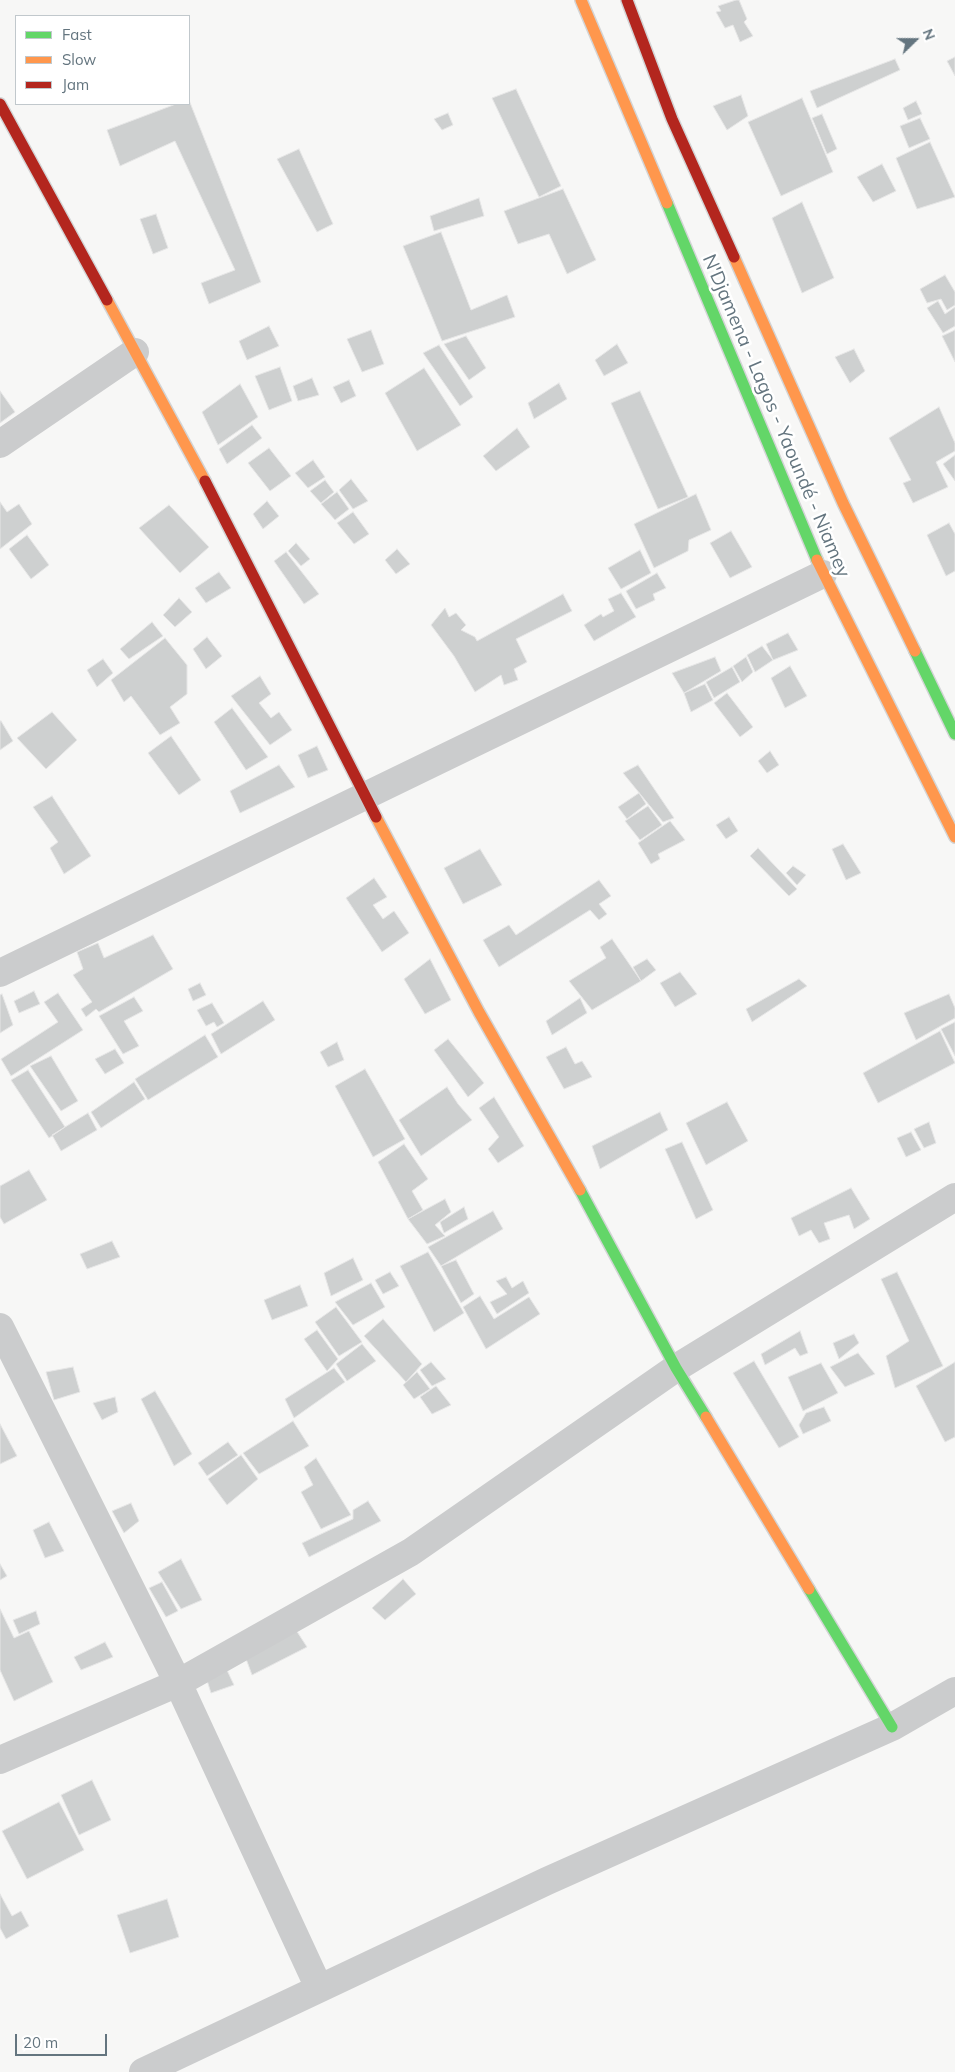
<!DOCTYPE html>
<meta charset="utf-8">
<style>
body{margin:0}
#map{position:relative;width:955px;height:2072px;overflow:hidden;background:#f7f7f6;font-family:Mulish,sans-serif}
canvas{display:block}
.legend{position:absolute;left:15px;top:15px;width:175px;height:90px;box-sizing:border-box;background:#fff;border:1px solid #c1c8cc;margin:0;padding:6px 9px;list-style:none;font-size:15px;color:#64757f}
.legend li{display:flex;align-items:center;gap:10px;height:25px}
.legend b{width:25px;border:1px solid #c1c8cc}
.north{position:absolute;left:890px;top:15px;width:50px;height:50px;-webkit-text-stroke:4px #fff;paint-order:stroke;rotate:68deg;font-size:14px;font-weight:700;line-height:20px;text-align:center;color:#64757f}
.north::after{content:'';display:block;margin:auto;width:18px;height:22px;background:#64757f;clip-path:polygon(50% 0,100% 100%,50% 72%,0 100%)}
.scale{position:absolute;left:15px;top:2034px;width:92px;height:22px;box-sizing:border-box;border:2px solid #64757f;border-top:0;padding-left:6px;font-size:15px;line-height:18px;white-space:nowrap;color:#64757f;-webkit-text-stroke:4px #fff;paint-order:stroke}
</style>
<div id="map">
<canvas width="955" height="2072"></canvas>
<ul class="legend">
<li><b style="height:6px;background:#63d668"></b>Fast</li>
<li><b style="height:6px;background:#ff974d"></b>Slow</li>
<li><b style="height:6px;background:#b3261e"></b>Jam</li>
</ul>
<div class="north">N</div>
<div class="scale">20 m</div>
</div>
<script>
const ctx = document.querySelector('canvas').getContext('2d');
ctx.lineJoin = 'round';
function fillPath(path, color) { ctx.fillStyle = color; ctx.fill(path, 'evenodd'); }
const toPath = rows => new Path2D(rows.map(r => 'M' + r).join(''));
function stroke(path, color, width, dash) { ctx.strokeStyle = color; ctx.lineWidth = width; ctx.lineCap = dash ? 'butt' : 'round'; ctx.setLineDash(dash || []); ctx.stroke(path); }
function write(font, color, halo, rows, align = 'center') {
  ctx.font = font + ' Mulish,sans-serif'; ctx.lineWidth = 5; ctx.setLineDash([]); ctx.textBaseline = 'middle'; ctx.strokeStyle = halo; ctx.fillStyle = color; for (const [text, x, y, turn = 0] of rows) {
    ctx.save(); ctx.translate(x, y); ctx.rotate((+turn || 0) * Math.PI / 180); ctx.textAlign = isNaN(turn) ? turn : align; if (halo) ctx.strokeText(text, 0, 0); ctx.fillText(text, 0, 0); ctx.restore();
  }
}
const building = toPath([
 [736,0,739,0,747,19,744,22,753,36,740,42,733,25,725,28,716,12,721,11,718,6,736,0],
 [955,57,955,76,947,61,955,57],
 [895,59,900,70,817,108,810,91,895,59],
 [516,89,561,186,539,197,492,98,516,89],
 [741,95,748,116,727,130,713,106,741,95],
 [802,98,833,172,781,196,748,122,802,98],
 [189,100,261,282,209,304,201,283,235,270,175,141,120,166,107,130,176,104,189,104,189,100],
 [916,101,922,114,908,120,903,108,916,101],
 [448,113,453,125,442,130,434,119,448,113],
 [822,114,837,149,827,154,812,118,822,114],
 [920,118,930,139,909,148,900,126,920,118],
 [930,142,955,197,917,209,896,158,930,142],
 [299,149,333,224,317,232,277,159,299,149],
 [882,164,896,191,873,202,857,177,882,164],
 [563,189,596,260,567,274,549,234,518,244,504,211,563,189],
 [479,198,484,216,434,231,430,216,479,198],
 [802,202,834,278,802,293,772,218,802,202],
 [156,214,168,248,153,254,140,219,156,214],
 [441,232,471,310,507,295,515,317,442,341,403,246,441,232],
 [945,275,955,292,955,305,947,310,941,299,927,303,920,289,945,275],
 [938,301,945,314,955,307,955,326,943,333,927,308,938,301],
 [269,326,279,346,247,360,239,341,269,326],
 [371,330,384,364,362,372,347,339,371,330],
 [955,330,955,362,942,336,955,330],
 [466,336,486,368,469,380,444,344,466,336],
 [617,344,628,363,604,376,595,360,617,344],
 [439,345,473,397,460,406,423,353,439,345],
 [854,349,865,371,850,383,835,357,854,349],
 [280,367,292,401,269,410,255,376,280,367],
 [424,368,461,425,417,451,385,393,424,368],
 [312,378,319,395,298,401,293,386,312,378],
 [349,380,356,396,341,403,333,387,349,380],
 [559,383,567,399,534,419,528,403,559,383],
 [240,384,258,417,218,445,202,412,240,384],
 [0,391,15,412,0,423,0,391],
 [640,391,688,497,658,509,611,403,640,391],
 [939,407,955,443,955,451,936,462,948,487,913,503,903,483,911,480,889,438,939,407],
 [252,425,262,438,227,464,219,449,252,425],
 [517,428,530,447,496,471,483,456,517,428],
 [269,448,291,476,270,491,248,463,269,448],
 [955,455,955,481,943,464,955,455],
 [313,460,325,477,308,488,295,473,313,460],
 [351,479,368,501,353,509,339,490,351,479],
 [325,480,334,492,321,503,310,491,325,480],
 [337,492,349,509,335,520,321,504,337,492],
 [696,494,711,530,689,540,688,551,654,568,634,524,696,494],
 [267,501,279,516,263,529,253,514,267,501],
 [0,502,7,512,19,504,32,524,0,549,0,502],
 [169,505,209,547,180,573,139,528,169,505],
 [353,512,369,534,354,544,337,523,353,512],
 [949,523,955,534,955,571,946,576,927,535,949,523],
 [731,531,752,567,730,578,710,543,731,531],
 [27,535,49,565,31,579,9,549,27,535],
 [296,543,310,559,301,566,288,551,296,543],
 [397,549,410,564,396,574,385,560,397,549],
 [640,550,651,573,621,589,608,568,640,550],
 [286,552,319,594,304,604,274,561,286,552],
 [219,572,231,588,206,603,195,588,219,572],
 [657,573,666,588,653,594,655,600,636,609,626,591,657,573],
 [621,593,636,617,594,641,584,625,601,614,603,617,614,611,608,599,621,593],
 [563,594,572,611,516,639,527,662,514,669,518,680,504,685,501,675,475,692,454,656,431,625,445,608,449,617,456,613,466,625,461,630,475,637,477,641,563,594],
 [179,598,192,612,175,627,163,615,179,598],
 [152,622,163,636,129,659,120,649,152,622],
 [788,633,798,650,773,660,766,644,788,633],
 [207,637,222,656,206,669,193,649,207,637],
 [165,638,187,665,187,694,170,707,180,723,160,735,131,696,124,702,111,680,165,638],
 [762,646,773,660,755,672,747,655,762,646],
 [715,657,721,671,684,693,672,673,715,657],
 [746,657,753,672,742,682,733,666,746,657],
 [103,659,113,673,97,687,87,670,103,659],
 [790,666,807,696,785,708,771,678,790,666],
 [732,667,740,682,714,698,706,682,732,667],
 [260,676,271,694,259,703,271,718,279,712,292,730,270,745,231,696,260,676],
 [705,684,713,700,691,712,684,693,705,684],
 [727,693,753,727,740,737,714,703,727,693],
 [232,708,268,757,246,770,214,722,232,708],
 [52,712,77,740,46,769,17,738,52,712],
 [1,721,13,741,0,750,0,721,1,721],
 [171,736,201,780,179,795,148,753,171,736],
 [317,746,328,770,308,778,298,755,317,746],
 [770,751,779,765,767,773,758,761,770,751],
 [279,765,295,787,240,813,230,791,279,765],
 [638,765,674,818,663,822,623,773,638,765],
 [639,793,646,804,627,819,618,807,639,793],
 [52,796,91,856,64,874,50,848,58,842,33,807,52,796],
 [648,806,662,825,640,840,625,821,648,806],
 [729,817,738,831,726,839,716,825,729,817],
 [670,821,685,840,658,854,660,859,651,864,638,843,670,821],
 [843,844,861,873,846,880,832,849,843,844],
 [758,848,797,889,789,896,750,856,758,848],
 [480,849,502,885,463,904,444,868,480,849],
 [793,866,806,875,797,885,786,873,793,866],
 [374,878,387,897,373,905,383,919,394,911,409,933,382,952,346,898,374,878],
 [599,880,611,896,599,904,607,914,599,920,590,910,499,967,483,940,509,925,516,935,599,880],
 [153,935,173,969,99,1012,96,1009,86,1017,81,1009,92,1002,73,975,83,969,77,952,98,943,104,958,153,935],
 [612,939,641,981,592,1010,569,981,606,958,600,947,612,939],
 [430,959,451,1000,425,1014,404,979,430,959],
 [647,959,656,970,641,981,633,967,647,959],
 [680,972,697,994,675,1007,660,983,680,972],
 [799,979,807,986,752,1022,746,1009,799,979],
 [200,983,206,995,193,1001,188,989,200,983],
 [34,991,40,1004,19,1013,14,1001,34,991],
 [58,993,83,1030,11,1076,1,1059,58,1022,44,1002,58,993],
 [2,994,13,1025,0,1033,0,995,2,994],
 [949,994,955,1008,955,1018,916,1040,904,1013,949,994],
 [134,997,143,1011,124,1021,139,1046,123,1054,99,1016,134,997],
 [580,998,587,1013,552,1035,546,1021,580,998],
 [263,1001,275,1020,221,1054,211,1034,263,1001],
 [212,1003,224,1023,217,1027,214,1022,206,1026,197,1010,212,1003],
 [955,1022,955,1056,941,1029,955,1022],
 [940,1031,955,1063,878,1103,863,1073,940,1031],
 [205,1035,218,1057,148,1100,135,1079,205,1035],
 [448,1039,484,1083,468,1097,434,1050,448,1039],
 [337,1042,344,1060,328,1067,320,1052,337,1042],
 [566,1047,575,1064,582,1061,592,1077,564,1089,546,1057,566,1047],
 [115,1049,124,1063,105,1074,95,1059,115,1049],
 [51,1056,78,1101,61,1111,30,1066,51,1056],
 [365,1069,405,1139,373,1157,335,1086,365,1069],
 [28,1070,65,1127,49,1138,11,1080,28,1070],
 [134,1082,145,1099,101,1128,91,1112,134,1082],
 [447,1087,458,1104,472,1120,421,1156,399,1120,447,1087],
 [494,1097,524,1146,498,1163,488,1149,499,1137,479,1108,494,1097],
 [727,1102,748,1141,706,1165,686,1123,727,1102],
 [660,1112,668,1130,600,1169,592,1146,660,1112],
 [88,1113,97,1130,61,1151,52,1135,88,1113],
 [929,1122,936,1143,924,1148,914,1129,929,1122],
 [911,1132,921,1150,906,1157,897,1138,911,1132],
 [682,1142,713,1210,696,1219,665,1149,682,1142],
 [404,1144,428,1179,412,1191,423,1210,408,1219,378,1162,404,1144],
 [29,1170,47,1200,4,1224,0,1217,0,1186,29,1170],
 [851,1188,870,1219,854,1229,849,1215,824,1223,830,1239,819,1243,811,1230,799,1236,791,1218,851,1188],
 [445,1199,451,1212,435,1225,445,1236,427,1244,408,1219,445,1199],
 [464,1207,468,1219,444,1233,440,1222,464,1207],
 [493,1211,503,1229,441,1266,428,1247,493,1211],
 [112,1241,120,1257,87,1269,80,1254,112,1241],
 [428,1252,464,1313,434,1332,400,1266,428,1252],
 [353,1258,363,1280,331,1296,324,1273,353,1258],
 [456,1260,474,1294,461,1303,441,1266,456,1260],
 [390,1272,399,1286,383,1294,375,1280,390,1272],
 [897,1272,943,1366,895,1388,886,1356,909,1341,881,1279,897,1272],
 [506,1277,512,1288,523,1281,529,1293,497,1314,490,1302,507,1294,496,1281,506,1277],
 [371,1283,385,1307,353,1325,335,1302,371,1283],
 [300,1285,308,1306,272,1320,264,1300,300,1285],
 [480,1296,494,1319,529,1297,540,1314,486,1349,463,1307,480,1296],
 [336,1307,362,1342,339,1356,315,1322,336,1307],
 [383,1319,422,1364,406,1382,364,1336,383,1319],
 [317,1330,338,1359,327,1371,304,1339,317,1330],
 [800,1331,808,1353,800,1356,795,1348,765,1365,761,1354,800,1331],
 [854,1334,859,1343,839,1359,833,1343,854,1334],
 [362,1344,376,1361,347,1381,336,1364,362,1344],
 [858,1353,875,1374,845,1387,830,1367,858,1353],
 [754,1361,799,1437,779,1448,733,1373,754,1361],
 [431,1362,446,1379,432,1386,420,1370,431,1362],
 [955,1362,955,1437,945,1442,916,1386,955,1362],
 [821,1363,838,1393,803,1411,788,1377,821,1363],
 [73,1367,80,1392,54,1400,46,1372,73,1367],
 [334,1368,345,1382,294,1418,285,1399,334,1368],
 [417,1372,430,1389,414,1399,403,1385,417,1372],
 [436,1386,451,1405,432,1414,420,1397,436,1386],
 [155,1391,192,1454,174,1466,141,1399,155,1391],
 [115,1397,118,1412,102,1420,93,1403,115,1397],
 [824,1407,831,1421,803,1434,799,1425,806,1413,824,1407],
 [293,1421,309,1446,259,1474,243,1453,293,1421],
 [0,1424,17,1456,0,1464,0,1424],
 [228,1442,238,1455,207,1476,198,1463,228,1442],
 [241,1455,258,1479,227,1505,208,1479,241,1455],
 [316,1458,351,1515,321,1529,301,1492,313,1485,304,1467,316,1458],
 [368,1501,381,1521,309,1557,302,1543,353,1519,353,1510,368,1501],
 [131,1503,139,1521,124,1533,112,1511,131,1503],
 [49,1522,64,1551,45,1558,33,1530,49,1522],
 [181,1559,202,1600,181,1609,158,1572,181,1559],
 [0,1564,7,1576,0,1580,0,1564],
 [403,1579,416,1594,385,1620,372,1608,403,1579],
 [162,1582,178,1611,166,1617,149,1588,162,1582],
 [0,1609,14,1638,29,1631,53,1682,14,1701,0,1670,0,1609],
 [36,1611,40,1624,19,1634,13,1620,36,1611],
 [296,1630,307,1647,252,1675,245,1656,296,1630],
 [105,1642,113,1657,81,1670,74,1657,105,1642],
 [225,1666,234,1685,211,1693,205,1674,225,1666],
 [92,1780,111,1820,79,1835,61,1795,92,1780],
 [59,1802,84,1850,27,1879,2,1831,59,1802],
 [0,1894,12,1916,21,1911,29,1926,6,1939,0,1928,0,1894],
 [167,1899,179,1937,130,1953,117,1915,167,1899]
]);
const street = toPath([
 [0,444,135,352],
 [0,973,823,574],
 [0,1327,178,1683,319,1988],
 [0,1760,178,1683,411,1552,676,1368,955,1197],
 [143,2072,547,1881,892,1727,955,1691]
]);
const fast = toPath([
 [667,203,817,560],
 [915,651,955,734],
 [580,1190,676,1368,706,1417],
 [809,1589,892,1727]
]);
const slow = toPath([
 [581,0,667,203],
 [734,257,843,503,915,651],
 [107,300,205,481],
 [817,560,955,837],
 [376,817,479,1012,580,1190],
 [706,1417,809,1589]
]);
const jam = toPath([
 [627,0,672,119,734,257],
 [0,104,107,300],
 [205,481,376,817]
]);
const streetNames = [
 ["N'Djamena - Lagos - Yaoundé - Niamey",776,416,67]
];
fillPath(building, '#ced0d0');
stroke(building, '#e6e6e6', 1);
stroke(fast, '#d3d4d5', 14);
stroke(slow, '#d3d4d5', 14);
stroke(jam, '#d3d4d5', 14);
stroke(street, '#cbcccd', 28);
stroke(fast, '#63d668', 11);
stroke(slow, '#ff974d', 11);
stroke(jam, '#b3261e', 11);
write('19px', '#64757f', '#fff', streetNames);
</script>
